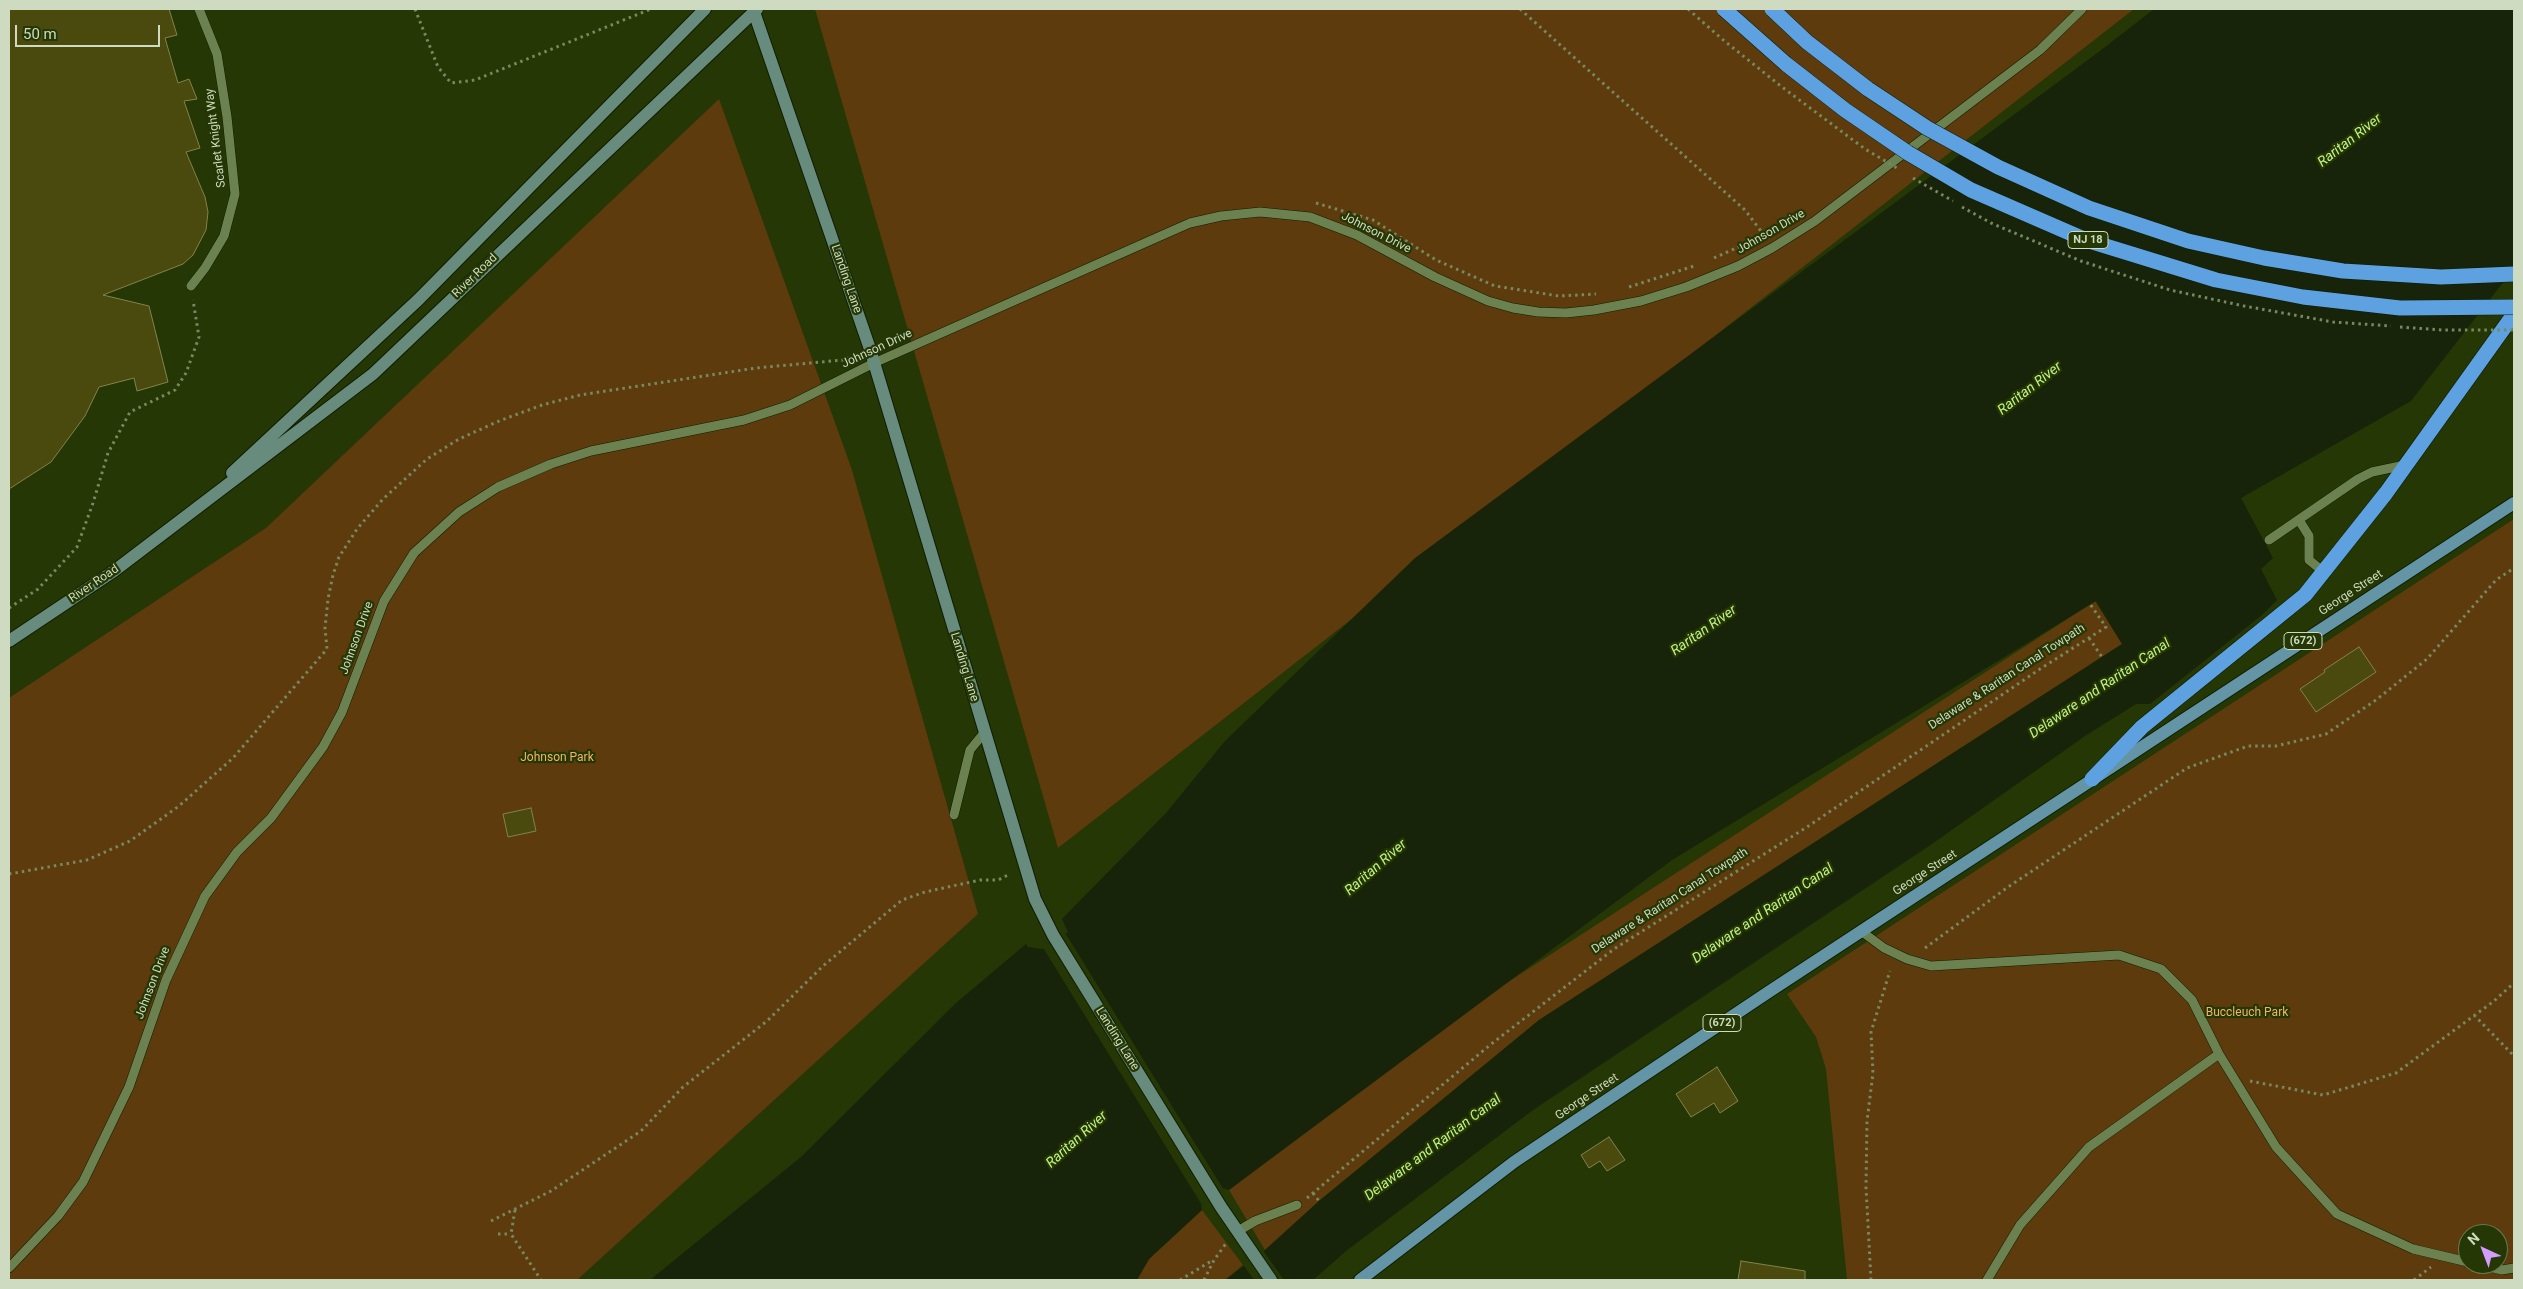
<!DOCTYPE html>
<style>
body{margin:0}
#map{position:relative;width:2523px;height:1289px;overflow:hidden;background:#243704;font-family:Roboto,sans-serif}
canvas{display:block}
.frame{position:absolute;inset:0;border:10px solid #cedbc0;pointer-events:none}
.north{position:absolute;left:2458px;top:1224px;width:50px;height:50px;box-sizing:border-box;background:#243704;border:1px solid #68794f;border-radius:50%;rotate:317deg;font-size:14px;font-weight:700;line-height:20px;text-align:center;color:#cedbc0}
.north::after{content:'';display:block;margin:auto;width:18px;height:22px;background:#d29dfd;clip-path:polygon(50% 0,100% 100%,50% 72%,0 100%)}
.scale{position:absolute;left:15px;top:25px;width:145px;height:22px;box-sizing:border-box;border:2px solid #cedbc0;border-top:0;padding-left:6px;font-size:15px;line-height:18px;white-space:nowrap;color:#cedbc0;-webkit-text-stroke:4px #243704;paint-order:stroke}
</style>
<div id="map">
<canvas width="2523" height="1289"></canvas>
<div class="frame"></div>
<div class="north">N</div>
<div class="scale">50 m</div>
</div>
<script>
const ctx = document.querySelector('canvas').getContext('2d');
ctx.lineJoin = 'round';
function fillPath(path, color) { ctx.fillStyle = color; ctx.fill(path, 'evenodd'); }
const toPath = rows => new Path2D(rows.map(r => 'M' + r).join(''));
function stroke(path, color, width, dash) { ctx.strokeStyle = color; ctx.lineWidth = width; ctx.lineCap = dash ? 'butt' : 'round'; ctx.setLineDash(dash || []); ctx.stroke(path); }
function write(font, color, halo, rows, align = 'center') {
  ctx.font = font + ' Roboto,sans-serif'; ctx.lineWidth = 4.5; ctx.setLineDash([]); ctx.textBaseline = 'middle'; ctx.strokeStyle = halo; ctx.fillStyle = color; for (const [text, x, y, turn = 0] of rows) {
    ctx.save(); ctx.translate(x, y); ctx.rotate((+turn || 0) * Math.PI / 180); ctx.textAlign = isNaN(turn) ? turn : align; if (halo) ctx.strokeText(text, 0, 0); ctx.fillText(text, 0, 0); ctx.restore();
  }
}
const green = toPath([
 [815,9,2134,9,1058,848],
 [719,99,852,470,978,914,577,1280,9,1280,9,698,266,528],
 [2514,519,2514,1280,1847,1280,1826,1069,1816,1037,1787,994],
 [2468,1234,2498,1234,2498,1264,2468,1264],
 [2095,601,2122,644,1539,1020,1319,1201,1265,1250,1229,1190,1465,1010],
 [1202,1210,1243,1265,1225,1280,1137,1280,1149,1259]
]);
const water = toPath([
 [2154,9,2514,9,2514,272,2501,285,2411,401,2241,498,2273,558,2261,569,2277,600,2262,615,2150,704,2136,704,2085,736,1929,846,1533,1110,1346,1251,1313,1280,1225,1280,1265,1250,1319,1201,1539,1020,2122,644,2096,601,1672,860,1229,1190,1216,1186,1200,1198,1202,1210,1149,1259,1137,1280,650,1280,801,1157,956,1003,1026,944,1028,947,1042,949,1068,932,1062,919,1166,813,1225,741,1415,558,2100,51]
]);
const pier = toPath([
 [1064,931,1225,1192,1217,1189,1202,1200,1205,1210,1042,946],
 [1262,1249,1284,1280,1254,1280,1242,1263]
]);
const building = toPath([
 [9,9,169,9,177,35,165,38,178,83,189,79,197,99,184,101,200,148,186,152,205,197,208,212,206,230,193,255,183,264,103,295,149,306,168,382,137,391,134,378,99,387,85,416,51,462,9,489,9,9],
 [2359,647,2376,672,2316,712,2300,689,2325,672,2324,670,2359,647],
 [531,808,536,831,508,837,503,814,531,808],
 [1717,1067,1738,1101,1720,1113,1714,1103,1691,1117,1676,1094,1717,1067],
 [1609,1137,1625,1160,1607,1171,1600,1161,1589,1168,1581,1155,1609,1137],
 [1741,1261,1805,1271,1805,1280,1738,1280,1741,1261]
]);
const path = toPath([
 [415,9,438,67,451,83,475,80,651,9],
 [1520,9,1745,210,1764,235],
 [1316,203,1373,220,1436,260,1495,286,1559,296,1596,294],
 [1714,258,1754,240],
 [1629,287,1697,265],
 [9,608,38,589,77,547,93,503,108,453,130,412,175,390,186,373,199,337,193,300],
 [2089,638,2102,657],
 [9,874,87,860,130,841,179,806,233,758,327,649,325,628,328,599,333,575,339,557,357,529,383,499,427,459,459,439,499,421,542,405,580,395,756,368,843,360,855,355],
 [1925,948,2008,887,2187,768,2248,746,2276,746,2326,734,2376,700,2427,659,2496,580,2514,568],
 [2474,1015,2514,1056],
 [2250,1081,2323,1095,2396,1073,2494,1001,2514,983],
 [1313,1193,1319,1201],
 [1307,1198,1490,1045,1614,949,1807,827,2040,669,2106,627,2090,604],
 [515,1210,511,1234,541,1280],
 [491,1221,551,1191,641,1131,683,1087,767,1021,823,966,902,900,925,892,980,880,998,880,1008,875],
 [498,1234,511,1234],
 [1180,1280,1213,1260],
 [1204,1280,1214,1260,1227,1242],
 [1871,1280,1866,1187,1867,1121,1873,1073,1871,1032,1890,971],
 [2414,1280,2431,1267]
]);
const lane = toPath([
 [191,286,205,268,224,236,235,194,227,117,217,54,199,9],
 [2299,520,2309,536,2309,560,2325,573],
 [2269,540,2358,479,2372,472,2405,465],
 [954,815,970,750,984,733],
 [1861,931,1884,948,1907,959,1931,966,2119,955,2161,969,2192,1000,2219,1054,2276,1147,2337,1214,2413,1249,2468,1262],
 [1238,1231,1255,1221,1297,1205],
 [2477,1264,2502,1270,2514,1268],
 [9,1268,58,1216,83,1182,129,1087,166,980,205,896,237,852,271,818,323,747,342,712,384,601,414,553,459,512,498,487,551,464,591,451,744,420,790,405,874,363,1165,234,1190,223,1221,216,1260,212,1310,217,1357,235,1435,277,1488,301,1513,308,1538,312,1566,313,1594,310,1641,301,1686,287,1738,266,1772,248,1815,221,2040,50,2082,9],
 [1987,1280,2020,1225,2089,1147,2219,1054]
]);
const secondary = toPath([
 [753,9,870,349,1035,899,1053,935,1221,1207,1271,1280],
 [232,473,418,300,705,9],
 [9,641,114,571,373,374,757,9]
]);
const primary = toPath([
 [1360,1280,1514,1162,1770,991,2514,503]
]);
const highway = toPath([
 [2092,779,2142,727,2305,595,2386,493,2514,314]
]);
const pathBridge = toPath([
 [1688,9,1722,39,1782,87,1865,149,1897,168],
 [1913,178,1953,201],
 [1962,207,1991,223,2081,261,2170,290,2244,306,2333,322,2391,326],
 [2400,327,2442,330,2514,330]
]);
const highwayBridge = toPath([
 [1724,9,1786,64,1845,110,1908,153,1971,190,2086,240,2216,280,2303,297,2400,308,2514,307],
 [1772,9,1807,42,1868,89,1927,128,1998,167,2089,208,2188,241,2264,258,2343,271,2441,277,2514,274]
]);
const shields = [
 [2088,240,40],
 [2303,641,38],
 [1722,1023,38]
];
const shieldNames = [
 ["NJ 18",2088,240],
 ["(672)",2303,641],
 ["(672)",1722,1023]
];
const streetNames = [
 ["Scarlet Knight Way",216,138,-97],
 ["Johnson Drive",1771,232,-30],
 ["Johnson Drive",1376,233,27],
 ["River Road",475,276,-44],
 ["Landing Lane",846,279,71],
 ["Johnson Drive",877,349,-25],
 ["River Road",94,584,-34],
 ["George Street",2351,593,-33],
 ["Johnson Drive",357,638,-70],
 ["Landing Lane",964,667,73],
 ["Delaware & Raritan Canal Towpath",2007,677,-33],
 ["George Street",1925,873,-33],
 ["Delaware & Raritan Canal Towpath",1670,901,-33],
 ["Johnson Drive",153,983,-69],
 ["Landing Lane",1117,1039,58],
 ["George Street",1587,1097,-34]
];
const parkNames = [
 ["Johnson Park",557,758],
 ["Buccleuch Park",2247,1013]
];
const waterNames = [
 ["Raritan River",2350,141,-38],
 ["Raritan River",2030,389,-38],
 ["Raritan River",1704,631,-35],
 ["Delaware and Raritan Canal",2100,689,-34],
 ["Raritan River",1376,868,-41],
 ["Delaware and Raritan Canal",1763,914,-34],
 ["Raritan River",1077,1140,-42],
 ["Delaware and Raritan Canal",1433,1148,-37]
];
fillPath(green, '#5d3b0d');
fillPath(water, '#182409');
fillPath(pier, '#243704');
fillPath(building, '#4a4a0e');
stroke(building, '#83834b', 1);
stroke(lane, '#0f1d00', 10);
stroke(secondary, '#0f1d00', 14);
stroke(primary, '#0f1d00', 14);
stroke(highway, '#0f1d00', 16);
stroke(path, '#788861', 3, [2.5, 4]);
stroke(lane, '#6b8250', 9);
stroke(secondary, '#678b7c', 12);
stroke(primary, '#6395a7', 12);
stroke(highway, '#5da1e1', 15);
stroke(highwayBridge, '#0f1d00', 16, []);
stroke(pathBridge, '#788861', 3, [2.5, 4]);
stroke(highwayBridge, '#5da1e1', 15);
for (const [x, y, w] of shields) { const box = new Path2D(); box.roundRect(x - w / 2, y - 8.5, w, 17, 4); ctx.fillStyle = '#243704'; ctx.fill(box); stroke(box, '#cedbc0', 1); }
write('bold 11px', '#cedbc0', null, shieldNames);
write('12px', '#cedbc0', '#243704', streetNames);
write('12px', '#f4b367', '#243704', parkNames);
write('italic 14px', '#c1f384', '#243704', waterNames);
</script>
